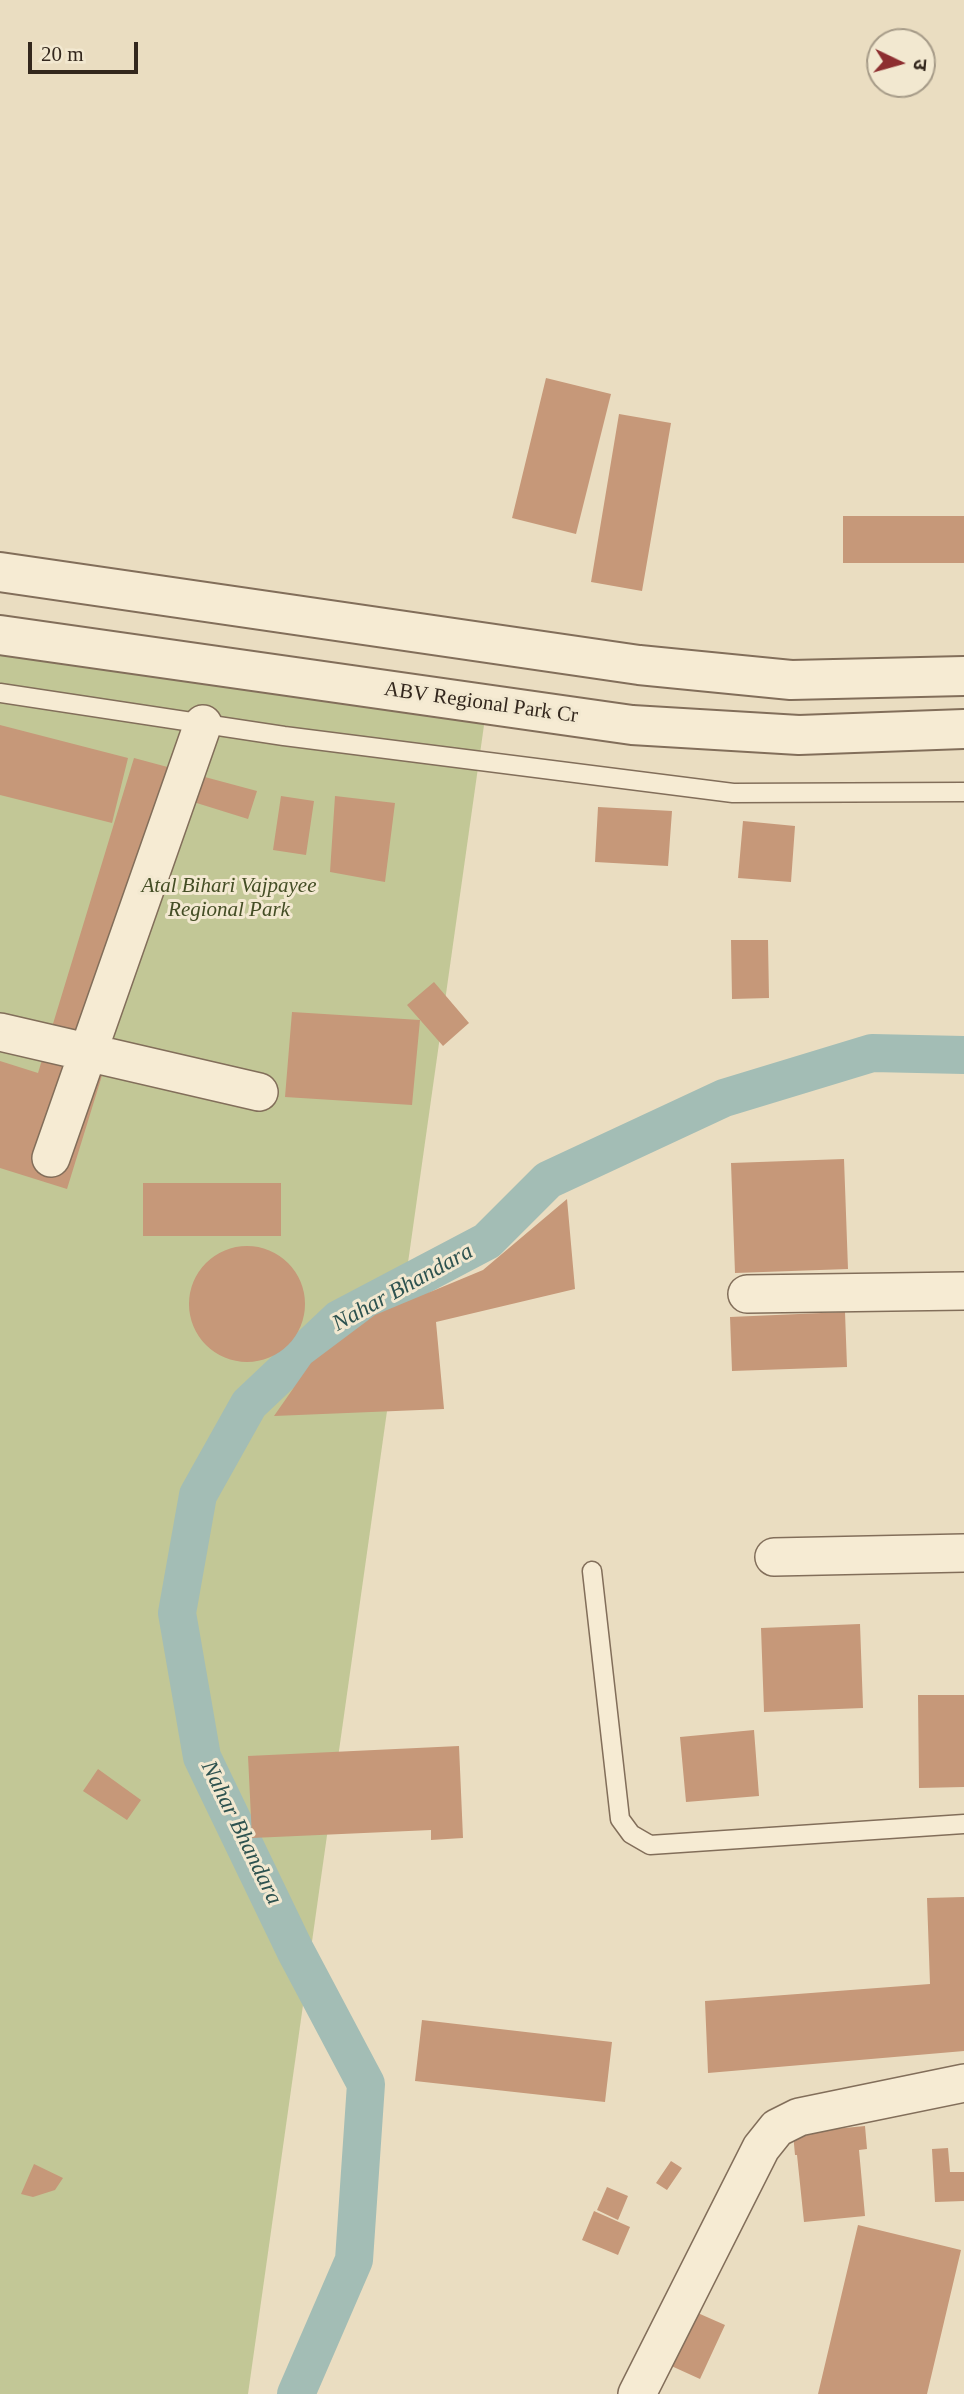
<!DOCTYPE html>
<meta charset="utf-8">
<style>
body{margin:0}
#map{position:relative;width:964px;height:2394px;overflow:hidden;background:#eaddc1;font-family:"Times New Roman","Noto Sans Devanagari",serif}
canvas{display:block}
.north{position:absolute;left:866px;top:28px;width:70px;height:70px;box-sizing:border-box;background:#f2e8d0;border:2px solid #a69b88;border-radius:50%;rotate:95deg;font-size:19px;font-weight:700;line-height:28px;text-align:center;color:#33271d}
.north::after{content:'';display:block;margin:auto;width:24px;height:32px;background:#8d2e30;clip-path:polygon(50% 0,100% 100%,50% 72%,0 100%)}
.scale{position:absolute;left:28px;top:42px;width:110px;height:32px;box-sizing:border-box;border:4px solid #33271d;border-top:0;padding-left:9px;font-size:21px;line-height:24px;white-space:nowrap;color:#33271d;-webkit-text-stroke:5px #f2e8d0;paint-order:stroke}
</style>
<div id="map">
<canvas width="964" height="2394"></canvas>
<div class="north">उ</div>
<div class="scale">20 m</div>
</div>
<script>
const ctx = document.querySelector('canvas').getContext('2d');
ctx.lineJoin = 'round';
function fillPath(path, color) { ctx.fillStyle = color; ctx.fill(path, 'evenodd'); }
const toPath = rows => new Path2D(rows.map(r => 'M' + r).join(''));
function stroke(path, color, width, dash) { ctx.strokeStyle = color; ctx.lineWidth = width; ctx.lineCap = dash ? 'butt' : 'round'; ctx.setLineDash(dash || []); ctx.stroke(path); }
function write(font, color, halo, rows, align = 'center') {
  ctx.font = font + ' "Times New Roman",serif'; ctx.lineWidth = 6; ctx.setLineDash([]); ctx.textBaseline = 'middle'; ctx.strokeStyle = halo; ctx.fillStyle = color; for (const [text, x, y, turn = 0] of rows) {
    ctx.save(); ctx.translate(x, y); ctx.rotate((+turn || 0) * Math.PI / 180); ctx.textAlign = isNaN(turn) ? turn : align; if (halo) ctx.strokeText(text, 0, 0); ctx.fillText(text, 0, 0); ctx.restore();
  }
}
const green = toPath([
 [0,633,487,704,248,2394,0,2394]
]);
const canal = toPath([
 [296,2394,354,2260,366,2084,295,1950,202,1757,177,1613,198,1495,249,1404,339,1319,487,1241,548,1180,724,1098,872,1053,964,1055]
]);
const building = toPath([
 [546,378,611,394,576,534,512,518],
 [619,414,671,423,642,591,591,582],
 [843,516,964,516,964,563,843,563],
 [0,725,128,758,112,823,0,795],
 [134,758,257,791,248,819,187,800,67,1189,0,1168,0,1061,38,1073],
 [281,796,314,801,306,855,273,850],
 [335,796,395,803,385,882,330,872],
 [598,807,672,811,668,866,595,862],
 [743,821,795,826,791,882,738,878],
 [731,940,768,940,769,998,732,999],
 [434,982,469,1023,443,1046,407,1005],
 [292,1012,420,1020,412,1105,285,1097],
 [844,1159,848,1269,735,1273,731,1163],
 [143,1183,281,1183,281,1236,143,1236],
 [567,1199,575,1289,436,1322,444,1409,274,1416,311,1363,375,1315,483,1270],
 '189 1304a58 58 0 1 1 116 0a58 58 0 1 1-116 0Z',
 [845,1312,847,1367,732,1371,730,1317],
 [860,1624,863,1708,764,1712,761,1628],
 [918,1695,964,1695,964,1787,919,1788],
 [754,1730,759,1796,686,1802,680,1737],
 [459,1746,463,1838,431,1840,431,1830,252,1838,248,1756],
 [98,1769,141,1800,127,1820,83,1791],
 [964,1897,964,2051,708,2073,705,2001,930,1984,927,1898],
 [422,2020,612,2042,605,2102,415,2081],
 [865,2126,867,2149,859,2150,865,2216,804,2222,797,2155,795,2155,793,2133],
 [948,2148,950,2172,964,2172,964,2201,935,2202,932,2149],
 [671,2161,682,2168,667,2190,656,2183],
 [34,2164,63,2178,55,2190,33,2197,21,2194],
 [607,2187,628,2196,618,2220,597,2210],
 [594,2211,630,2227,618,2255,582,2240],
 [858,2225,961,2250,927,2394,818,2394],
 [691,2310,725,2325,700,2379,667,2364]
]);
const service = toPath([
 [0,693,284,736,733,793,964,792],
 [592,1571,620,1819,631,1834,650,1845,964,1824]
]);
const minor = toPath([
 [0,1032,259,1092],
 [51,1158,203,724],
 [747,1294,964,1291],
 [774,1557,964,1553],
 [637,2394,761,2148,777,2128,799,2117,964,2083]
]);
const tertiary = toPath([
 [0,572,639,665,791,680,964,676],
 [0,635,632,725,799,735,964,729]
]);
const streetNames = [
 ["ABV Regional Park Cr",481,703,8]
];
const parkNames = [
 ["Atal Bihari Vajpayee",229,886],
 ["Regional Park",229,910]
];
const waterNames = [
 ["Nahar Bhandara",403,1288,-29],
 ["Nahar Bhandara",241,1833,64]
];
fillPath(green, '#c2c796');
stroke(canal, '#a3bdb5', 38);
fillPath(building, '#c69879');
stroke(service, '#826e5a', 21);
stroke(minor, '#826e5a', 40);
stroke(tertiary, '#826e5a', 42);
stroke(service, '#f6ebd3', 18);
stroke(minor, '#f6ebd3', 37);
stroke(tertiary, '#f6ebd3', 38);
write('21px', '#33271d', '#f2e8d0', streetNames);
write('italic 21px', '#444e25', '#f2e8d0', parkNames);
write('italic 23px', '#2d524f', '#f2e8d0', waterNames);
</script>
